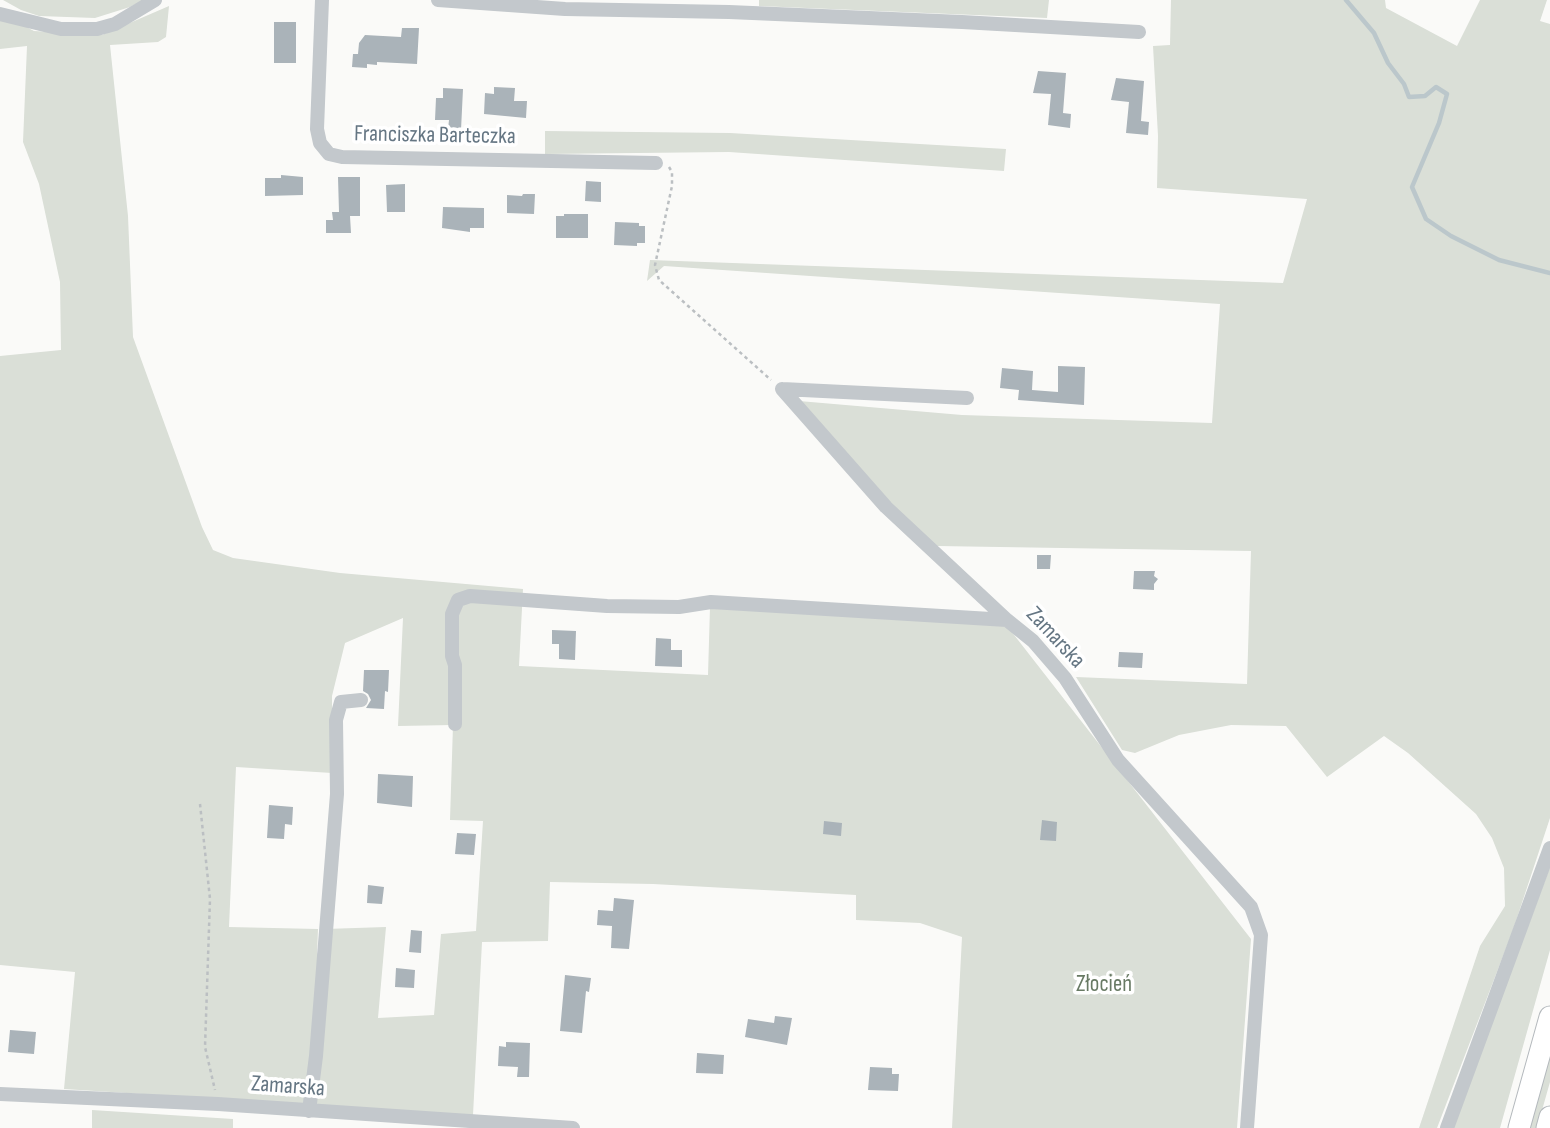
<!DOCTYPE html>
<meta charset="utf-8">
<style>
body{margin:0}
canvas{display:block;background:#fafaf8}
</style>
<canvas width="1550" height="1128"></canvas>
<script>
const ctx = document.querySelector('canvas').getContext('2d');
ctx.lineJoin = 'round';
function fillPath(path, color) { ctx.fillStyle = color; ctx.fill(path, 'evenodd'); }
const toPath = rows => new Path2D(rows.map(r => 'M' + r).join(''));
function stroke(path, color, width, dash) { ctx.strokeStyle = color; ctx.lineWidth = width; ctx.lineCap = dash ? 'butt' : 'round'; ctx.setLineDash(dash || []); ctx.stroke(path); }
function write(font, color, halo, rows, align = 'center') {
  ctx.font = font + ' "Sofia Sans Condensed",sans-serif'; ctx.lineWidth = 7; ctx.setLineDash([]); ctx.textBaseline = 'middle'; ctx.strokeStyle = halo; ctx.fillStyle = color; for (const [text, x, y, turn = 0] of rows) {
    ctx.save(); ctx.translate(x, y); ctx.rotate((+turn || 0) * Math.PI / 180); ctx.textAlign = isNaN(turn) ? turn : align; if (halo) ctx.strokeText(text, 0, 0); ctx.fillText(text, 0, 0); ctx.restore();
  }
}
const green = toPath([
 [3,0,143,0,130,7,95,18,39,16,21,10],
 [759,0,1049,0,1047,18,759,6],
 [1171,0,1385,0,1386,8,1457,46,1480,0,1547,0,1540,21,1550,24,1550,818,1513,930,1437,1128,1419,1128,1480,946,1505,906,1504,868,1492,838,1476,814,1408,753,1384,736,1327,777,1286,726,1231,725,1179,735,1135,753,1122,750,1076,677,1247,684,1251,551,937,546,892,506,799,401,962,415,1212,423,1220,304,664,266,647,281,650,260,1283,283,1307,199,1157,188,1158,136,1153,46,1170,45],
 [169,6,166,37,158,42,110,45,128,216,133,337,202,527,213,550,233,558,340,573,523,589,519,666,708,675,710,607,1004,622,1251,939,1237,1128,952,1128,962,937,920,923,856,920,856,895,653,884,550,882,548,941,482,942,473,1115,64,1089,75,972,0,965,0,356,61,350,60,282,39,184,23,142,27,46,0,49,0,13,34,31,102,35],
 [403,618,398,726,453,725,450,820,483,821,476,931,441,934,434,1015,378,1018,386,927,325,929,317,955,318,929,229,927,236,767,332,773,332,696,345,643],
 [545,131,730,133,1006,149,1004,171,729,152,545,154],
 [1550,867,1550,950,1500,1128,1453,1128],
 [1550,1050,1550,1082,1537,1128,1528,1128],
 [92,1110,233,1119,233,1128,92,1128]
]);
const stream = toPath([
 [1346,0,1374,33,1388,63,1404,84,1409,97,1425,96,1436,87,1447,94,1439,123,1412,187,1426,219,1451,236,1499,260,1550,273]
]);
const building = toPath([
 [274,22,296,22,296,63,274,63],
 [402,28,419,28,417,64,377,62,377,65,367,64,367,68,352,67,353,54,358,54,359,43,365,35,401,37],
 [1038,71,1066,73,1063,113,1071,114,1070,128,1048,125,1051,94,1033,93],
 [1116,78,1144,81,1141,121,1149,122,1148,135,1126,133,1129,102,1111,100],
 [494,87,515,88,514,101,527,101,526,118,484,114,485,93,494,94],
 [443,88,463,89,461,130,448,129,449,120,435,120,436,98,443,98],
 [281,175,303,177,303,195,265,196,265,178,281,178],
 [338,177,360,177,360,216,350,216,351,233,326,233,326,220,333,220,332,212,339,212],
 [586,181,601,182,601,202,585,201],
 [405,184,405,212,387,212,386,185],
 [523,194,535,194,534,214,507,213,507,195,522,196],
 [443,207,484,208,484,228,470,228,470,232,442,228],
 [564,214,588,214,588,238,556,238,556,216,564,216],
 [615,222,639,223,639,226,645,226,645,243,637,243,637,246,614,245],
 [1058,366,1085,367,1084,405,1018,400,1019,390,1000,388,1002,368,1033,371,1032,390,1058,392],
 [1037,555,1051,555,1050,569,1037,569],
 [1134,571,1155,571,1154,576,1158,579,1154,584,1154,590,1133,589],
 [552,630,576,631,575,660,559,659,559,644,552,644],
 [656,638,671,639,671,650,682,650,682,667,655,666],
 [1119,652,1143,653,1142,668,1118,667],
 [364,670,389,670,388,692,385,691,384,709,366,708,371,700,368,694,363,691],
 [378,774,413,776,412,807,377,803],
 [269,805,293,807,292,825,285,824,284,839,267,838],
 [1042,820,1057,822,1056,841,1040,840],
 [824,821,842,823,841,836,823,834],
 [457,833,476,834,474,855,455,854],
 [368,885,384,887,382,904,367,903],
 [614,898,634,900,629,949,611,948,612,926,597,925,598,910,613,911],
 [411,930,422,931,421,953,409,952],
 [396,968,415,970,414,988,395,987],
 [565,975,591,978,589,992,586,991,582,1033,560,1031],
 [775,1016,792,1018,787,1045,745,1037,748,1019,774,1023],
 [10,1030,36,1032,34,1054,8,1052],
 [506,1042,530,1043,529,1077,517,1077,518,1067,498,1066,499,1046,506,1047],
 [697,1053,724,1055,723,1074,696,1073],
 [870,1067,892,1068,892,1074,899,1074,898,1091,868,1090]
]);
const path = toPath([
 [669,167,672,172,672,186,655,265,659,280,771,380],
 [200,804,210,899,205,1047,215,1090]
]);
const minor = toPath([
 [322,0,317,129,320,143,329,154,342,157,656,163],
 [438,0,565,9,729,12,962,22,1139,32],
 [0,14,61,29,97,29,115,24,155,0],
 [782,389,886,507,1007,620,1033,641,1065,678,1118,760,1251,907,1261,935,1247,1128],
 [782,389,967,398],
 [455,724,455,665,452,656,452,614,458,600,470,596,607,606,679,607,711,602,1007,620],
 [0,1094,218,1104,573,1128],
 [309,1111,316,1056,337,794,336,720,341,702,361,700],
 [1447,1128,1550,848]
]);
const highway = toPath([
 [1519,1128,1550,1017],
 [1547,1128,1550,1117]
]);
const streetNames = [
 ["Franciszka Barteczka",435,136,1],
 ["Zamarska",1055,638,47],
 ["Zamarska",288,1087,4]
];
const parkNames = [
 ["Złocień",1104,985]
];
fillPath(green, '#dadfd7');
stroke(stream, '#bbc7cb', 4.5);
fillPath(building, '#aab3b9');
stroke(highway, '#b4b9bd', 23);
stroke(path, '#bbbfc2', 2.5, [3.5, 3.5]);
stroke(minor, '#c3c8cc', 14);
stroke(highway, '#fff', 21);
write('23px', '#657683', '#fff', streetNames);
write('23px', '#687a64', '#fff', parkNames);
</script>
